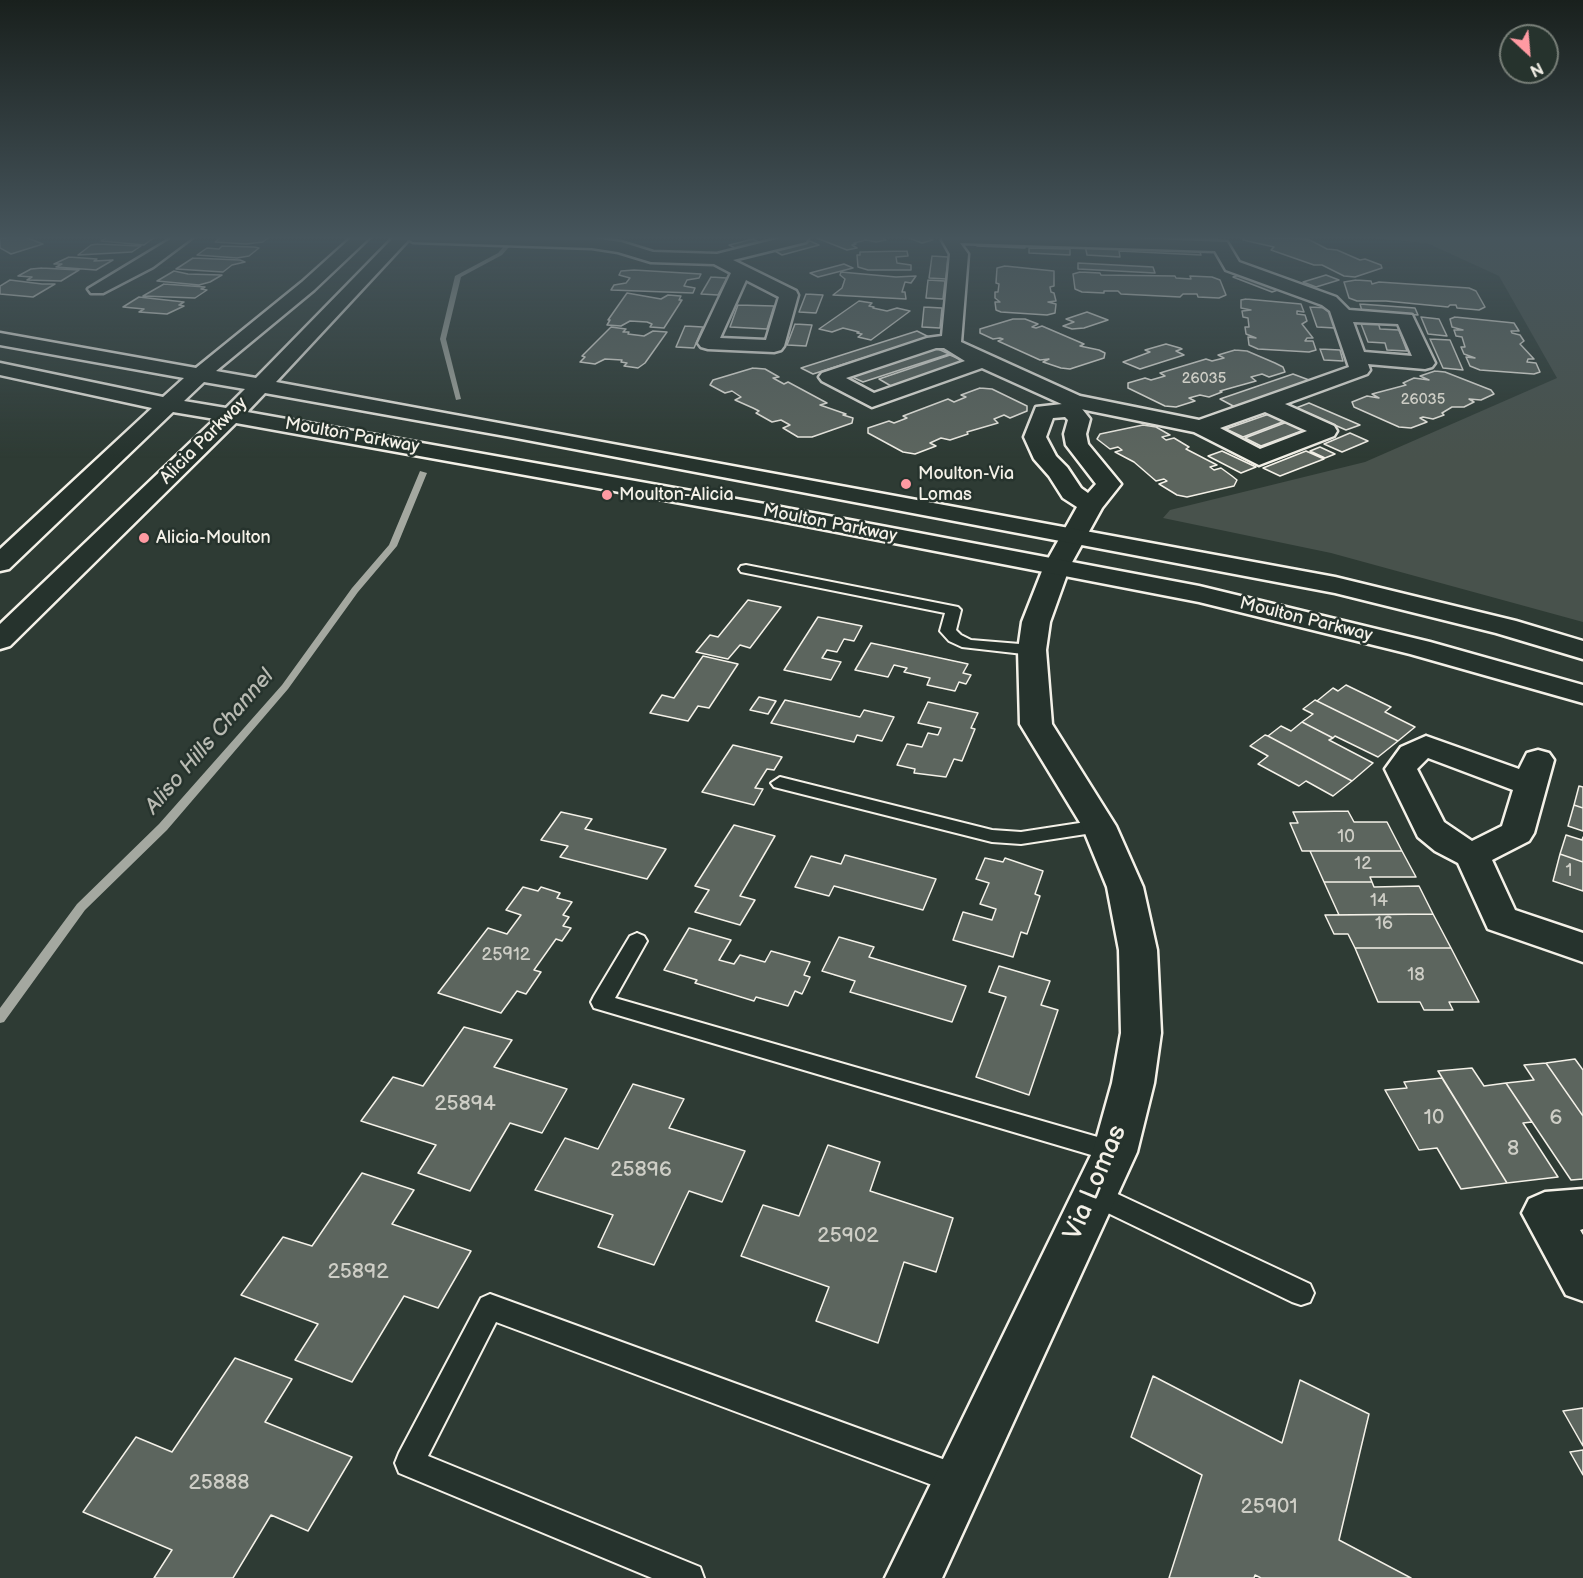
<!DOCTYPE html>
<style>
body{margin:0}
#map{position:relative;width:1583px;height:1578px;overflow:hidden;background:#2e3b34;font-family:"Balsamiq Sans",sans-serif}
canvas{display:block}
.north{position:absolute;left:1499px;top:24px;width:60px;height:60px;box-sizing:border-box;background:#26332d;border:2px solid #787f78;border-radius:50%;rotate:154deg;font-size:16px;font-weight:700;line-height:24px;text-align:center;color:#f4f1e8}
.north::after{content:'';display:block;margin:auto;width:21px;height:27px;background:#ff9aa2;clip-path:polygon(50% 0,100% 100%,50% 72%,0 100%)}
</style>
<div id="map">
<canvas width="1583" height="1578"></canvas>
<div class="north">N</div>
</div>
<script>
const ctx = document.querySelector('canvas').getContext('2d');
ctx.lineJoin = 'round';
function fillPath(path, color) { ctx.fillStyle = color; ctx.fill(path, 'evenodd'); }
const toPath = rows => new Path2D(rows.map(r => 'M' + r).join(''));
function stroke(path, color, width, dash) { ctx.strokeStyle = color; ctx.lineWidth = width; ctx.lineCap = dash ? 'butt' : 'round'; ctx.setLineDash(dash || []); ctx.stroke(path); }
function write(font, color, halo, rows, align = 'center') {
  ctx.font = font + ' "Balsamiq Sans",sans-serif'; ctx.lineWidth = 5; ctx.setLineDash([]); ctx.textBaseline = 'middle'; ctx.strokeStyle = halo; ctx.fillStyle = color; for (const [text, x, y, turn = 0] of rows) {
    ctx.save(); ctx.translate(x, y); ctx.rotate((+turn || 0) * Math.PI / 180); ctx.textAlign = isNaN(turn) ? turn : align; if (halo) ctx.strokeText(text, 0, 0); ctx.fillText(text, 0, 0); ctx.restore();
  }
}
const green = toPath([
 [1366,237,1583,237,1583,622,1331,553,1163,518,1170,510,1365,462,1557,378,1499,276,1429,244]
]);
const stream = toPath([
 [512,237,518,237,502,255,461,277,446,339,461,399,456,400,440,339,455,276,498,253,512,237],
 [420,471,427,473,397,546,358,592,288,689,167,830,85,910,4,1022,0,1023,0,1008,77,904,159,824,282,685,352,588,389,545,420,471]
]);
const building = toPath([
 [9,237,25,237,43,244,11,254,0,248,0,239,9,237],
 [107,237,155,237,144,245,101,241,107,237],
 [221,237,269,237,263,242,246,244,215,242,221,237],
 [814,237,881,237,886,240,876,242,866,240,854,243,856,244,852,245,857,248,847,250,814,237],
 [906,237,926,237,933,240,922,243,906,237],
 [1185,237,1217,238,1219,243,1186,242,1185,237],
 [1243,237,1308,239,1327,249,1337,250,1360,260,1365,259,1381,265,1382,268,1355,277,1344,276,1322,265,1314,265,1271,250,1274,247,1243,240,1243,237],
 [753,239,761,243,737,249,729,245,753,239],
 [810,241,819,245,782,255,773,250,810,241],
 [977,241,1025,243,1025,248,977,246,977,241],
 [98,244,141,246,132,252,78,255,91,245,98,244],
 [1085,245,1199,249,1201,255,1119,251,1120,257,1087,255,1085,245],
 [222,246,254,247,259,248,249,256,237,258,197,255,207,248,219,249,222,246],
 [1029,248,1070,249,1070,255,1029,253,1029,248],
 [907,251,908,256,896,257,897,263,911,265,911,270,868,270,858,267,857,255,860,255,860,252,907,251],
 [932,256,948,257,946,279,929,278,932,256],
 [69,257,97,259,94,261,113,260,96,270,56,267,62,264,54,264,69,257],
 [193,258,240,260,245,262,232,265,223,272,176,269,193,258],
 [1078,263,1153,267,1155,273,1078,269,1078,263],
 [844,264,853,268,818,277,810,273,844,264],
 [1005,266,1054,271,1054,286,1050,287,1051,292,1054,293,1056,301,1048,302,1056,304,1055,313,1047,315,1001,312,996,310,995,302,1000,302,995,298,995,292,998,292,999,284,996,283,997,268,1005,266],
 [42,268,79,270,61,281,27,280,32,277,18,276,31,269,42,268],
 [174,271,188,274,222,275,210,282,199,285,157,281,174,271],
 [621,271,634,270,701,274,699,278,687,280,684,286,695,288,693,293,611,290,614,285,626,283,630,278,619,275,621,271],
 [841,272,896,277,916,276,911,283,905,282,902,292,905,292,906,299,833,295,842,288,845,279,840,275,841,272],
 [1080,272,1100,273,1101,275,1175,276,1176,278,1191,279,1190,276,1212,277,1220,280,1226,295,1219,298,1198,297,1197,294,1183,294,1180,297,1121,294,1118,291,1104,291,1104,293,1082,292,1075,289,1073,274,1080,272],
 [1244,273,1284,288,1272,292,1233,277,1244,273],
 [1326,275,1339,280,1316,287,1303,282,1326,275],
 [711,277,727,278,718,295,701,294,711,277],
 [10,280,42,284,55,284,33,297,0,294,0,286,10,280],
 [928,280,945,281,943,299,926,298,928,280],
 [1356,280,1371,281,1372,284,1379,282,1469,288,1476,291,1485,307,1479,310,1457,308,1456,305,1450,305,1448,307,1386,301,1357,301,1349,298,1344,282,1356,280],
 [164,284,205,287,201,289,207,290,195,298,143,296,164,284],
 [627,293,661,299,668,295,681,296,679,300,682,300,664,328,650,327,652,324,647,322,630,321,621,326,607,325,610,320,608,320,627,293],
 [806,294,823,295,816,313,799,312,806,294],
 [139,297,184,302,179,305,184,306,167,314,139,312,144,309,123,307,139,297],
 [1246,299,1301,304,1304,312,1297,311,1297,314,1305,315,1307,321,1302,324,1313,338,1307,338,1305,341,1313,341,1316,350,1309,352,1258,349,1249,345,1248,337,1256,338,1246,334,1245,327,1249,327,1248,318,1243,317,1242,311,1251,310,1241,308,1241,300,1246,299],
 [859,301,872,303,869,306,874,307,873,308,887,311,897,308,910,311,871,340,858,337,862,334,857,333,859,332,843,328,832,332,819,329,859,301],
 [1360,304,1415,308,1418,315,1362,311,1360,304],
 [738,305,774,306,767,329,730,327,738,305],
 [924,307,942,308,940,328,922,327,924,307],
 [1310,307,1328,308,1335,328,1317,327,1310,307],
 [1087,312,1108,320,1084,328,1072,329,1063,326,1074,322,1066,319,1087,312],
 [1421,317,1439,319,1447,336,1428,334,1421,317],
 [1455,317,1514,323,1519,331,1511,331,1512,333,1520,335,1524,341,1520,344,1534,359,1528,359,1527,362,1536,363,1540,372,1534,374,1480,370,1470,366,1466,357,1475,358,1464,354,1461,347,1465,347,1462,337,1456,336,1454,330,1463,330,1452,327,1450,319,1455,317],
 [1013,319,1025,319,1038,324,1032,327,1036,328,1042,326,1084,344,1080,346,1099,350,1105,353,1104,358,1070,369,1061,368,1043,362,1049,359,1040,360,998,341,1003,339,1000,338,993,339,980,333,980,329,1013,319],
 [1360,321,1378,322,1380,329,1399,330,1407,351,1387,350,1385,343,1368,342,1360,321],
 [795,324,812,325,806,346,787,345,795,324],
 [685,326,703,327,694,348,676,347,685,326],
 [611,327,626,329,623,332,629,332,628,334,644,336,653,331,667,332,645,363,638,368,624,366,627,363,621,362,622,360,605,359,595,364,580,362,585,357,582,356,611,327],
 [917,331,929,337,813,374,801,368,917,331],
 [1430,339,1450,340,1463,370,1443,368,1430,339],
 [1166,344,1180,348,1182,349,1176,351,1184,355,1140,369,1123,362,1150,352,1145,350,1166,344],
 [936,348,949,354,863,382,850,376,936,348],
 [1320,349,1340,350,1343,361,1324,360,1320,349],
 [1235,350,1247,351,1275,363,1283,367,1285,372,1269,377,1262,374,1251,377,1256,381,1220,391,1222,392,1209,397,1200,395,1189,398,1195,401,1176,407,1165,406,1128,388,1128,383,1145,378,1151,380,1165,376,1160,373,1206,359,1212,361,1224,358,1218,355,1235,350],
 [950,355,964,361,891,386,879,379,950,355],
 [753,368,765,369,779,377,773,378,784,384,788,382,827,403,820,405,846,414,843,415,853,418,852,423,812,437,798,437,783,428,790,425,781,420,772,422,756,413,759,411,753,408,735,400,741,397,732,391,725,393,710,385,713,380,753,368],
 [1435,371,1445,372,1491,390,1494,394,1481,400,1469,399,1474,402,1464,407,1452,407,1442,413,1444,415,1433,419,1423,417,1420,418,1427,422,1411,428,1399,427,1354,407,1352,402,1367,396,1379,398,1372,394,1406,385,1403,383,1414,378,1429,380,1420,376,1435,371],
 [1293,374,1309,380,1235,407,1220,399,1293,374],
 [980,388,992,389,1027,406,1027,411,1010,418,1004,415,994,419,998,423,967,432,968,434,950,440,941,438,930,443,936,446,915,454,903,452,868,433,868,428,889,421,894,423,907,418,903,416,948,399,954,402,966,397,961,395,980,388],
 [1309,403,1360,425,1346,430,1296,408,1309,403],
 [1269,414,1285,421,1243,437,1226,429,1269,414],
 [1287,422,1304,430,1261,446,1245,438,1287,422],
 [1143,425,1156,427,1170,435,1162,437,1166,440,1174,438,1189,447,1186,449,1217,465,1210,467,1214,470,1221,468,1232,476,1237,480,1234,486,1187,497,1177,495,1159,484,1167,481,1164,479,1156,481,1134,462,1115,452,1122,450,1118,447,1110,449,1097,439,1100,434,1143,425],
 [1350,433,1368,441,1342,452,1324,444,1350,433],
 [1320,447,1335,454,1325,458,1310,451,1320,447],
 [1222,451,1256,467,1241,473,1208,456,1222,451],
 [1306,451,1324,459,1280,476,1263,468,1306,451],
 [748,600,781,607,750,648,740,645,728,659,696,652,710,635,718,637,748,600],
 [818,617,862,626,854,641,844,639,837,652,827,650,822,658,841,662,831,680,784,670,818,617],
 [871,643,968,664,963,673,971,675,966,684,959,682,955,691,927,685,930,678,904,672,907,668,894,665,888,677,855,670,871,643],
 [703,656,738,664,709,708,698,706,688,721,650,713,662,695,674,698,703,656],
 [1346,685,1391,707,1385,712,1415,727,1398,741,1317,701,1333,688,1338,691,1346,685],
 [759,697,776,701,768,714,750,710,759,697],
 [785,700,860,717,864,710,894,717,882,741,857,735,854,742,771,723,785,700],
 [1315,700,1317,701,1398,741,1378,757,1335,736,1333,738,1302,722,1313,714,1303,709,1315,700],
 [928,702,978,713,971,728,975,729,962,761,954,759,946,777,914,773,915,769,897,765,907,744,922,747,928,733,938,735,941,728,918,723,928,702],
 [1302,722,1333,738,1329,740,1373,763,1352,781,1268,736,1281,726,1291,731,1302,722],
 [1265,735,1268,736,1352,781,1333,796,1306,781,1299,786,1258,764,1268,756,1250,746,1265,735],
 [733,745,782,757,774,770,767,769,755,788,763,789,754,805,702,792,733,745],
 [1579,786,1583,787,1583,808,1574,805,1579,786],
 [1574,805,1583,808,1583,831,1568,826,1574,805],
 [1348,811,1354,822,1387,822,1402,851,1302,851,1290,823,1298,823,1293,812,1348,811],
 [561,812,592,819,585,829,666,849,647,879,560,857,568,846,541,840,561,812],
 [734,825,775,836,740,896,755,900,740,925,695,912,709,890,695,886,734,825],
 [1566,835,1582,840,1583,837,1583,862,1560,854,1566,835],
 [1310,851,1402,851,1416,877,1370,877,1372,882,1324,882,1310,851],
 [1560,854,1583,862,1583,891,1553,881,1560,854],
 [845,855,936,879,923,910,834,886,829,896,795,887,811,856,841,864,845,855],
 [985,858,1003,862,1005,858,1043,871,1035,894,1040,896,1027,934,1021,932,1013,957,953,940,963,912,992,920,996,909,980,904,989,883,976,879,985,858],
 [1324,882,1372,882,1374,887,1419,886,1433,914,1339,915,1324,882],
 [523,887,538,891,541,887,560,893,557,898,572,902,563,915,569,917,563,926,571,928,562,941,556,939,534,970,541,972,526,994,517,991,501,1013,438,993,488,928,507,934,521,915,506,910,523,887],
 [1433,914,1451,948,1355,948,1348,934,1334,934,1325,915,1433,914],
 [689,928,731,940,719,960,734,964,740,955,765,962,771,951,810,962,804,975,810,977,802,994,795,991,788,1006,756,997,754,1001,695,983,697,980,664,970,689,928],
 [839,937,874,947,869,957,966,986,952,1022,850,992,855,981,822,971,839,937],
 [1355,948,1451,948,1479,1002,1449,1002,1453,1010,1424,1010,1420,1002,1378,1002,1355,948],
 [999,966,1050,981,1041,1005,1058,1010,1029,1095,976,1077,1006,997,989,992,999,966],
 [464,1027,512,1040,494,1067,567,1089,542,1133,510,1123,470,1191,418,1173,436,1145,361,1121,393,1077,423,1086,464,1027],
 [1575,1059,1583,1070,1583,1116,1546,1063,1575,1059],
 [1546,1063,1583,1116,1583,1179,1571,1180,1506,1083,1534,1080,1524,1065,1546,1063],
 [1472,1068,1484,1086,1506,1083,1532,1122,1523,1123,1558,1177,1507,1183,1438,1071,1472,1068],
 [1442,1078,1507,1183,1461,1189,1437,1148,1419,1150,1385,1090,1407,1088,1404,1082,1442,1078],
 [633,1084,684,1099,669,1128,745,1151,722,1202,689,1191,654,1265,598,1247,613,1215,535,1190,565,1138,598,1149,633,1084],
 [828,1145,880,1162,870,1191,953,1218,936,1272,904,1262,878,1343,816,1321,829,1287,741,1256,763,1205,799,1216,828,1145],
 [362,1173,414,1190,392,1224,471,1251,438,1308,404,1296,352,1382,295,1360,318,1324,241,1295,283,1237,312,1246,362,1173],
 [235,1358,292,1379,265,1422,352,1457,308,1531,271,1515,233,1578,154,1578,172,1550,83,1512,136,1437,172,1452,235,1358],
 [1153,1376,1282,1443,1300,1380,1369,1414,1339,1540,1411,1578,1261,1578,1255,1575,1254,1578,1169,1578,1202,1475,1131,1437,1153,1376],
 [1583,1408,1583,1446,1563,1411,1583,1408],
 [1583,1450,1583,1475,1570,1452,1583,1450]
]);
const lane = toPath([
 [746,565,958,607,961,610,956,630,961,635,971,640,1032,645,1040,650,1032,655,962,647,949,641,940,631,945,613,741,572,739,569,741,566,746,565],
 [780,777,992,830,1021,832,1099,820,1106,822,1108,826,1106,830,1099,832,1021,844,992,842,774,787,771,783,780,777],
 [637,933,644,936,647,941,615,998,1115,1142,1123,1145,1127,1152,1123,1159,1115,1162,594,1008,591,1002,594,996,630,936,637,933],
 [1094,1183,1310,1284,1314,1293,1310,1302,1301,1305,1292,1302,1085,1202,1082,1194,1085,1186,1094,1183],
 [490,1294,959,1465,969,1470,974,1480,969,1490,959,1495,496,1322,428,1456,700,1567,704,1578,652,1578,399,1473,395,1463,399,1453,481,1298,490,1294]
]);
const street = toPath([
 [174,237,193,237,153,267,103,293,91,293,88,289,174,237],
 [405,237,592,238,621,242,653,252,717,254,785,237,808,238,806,242,733,260,796,291,798,295,784,346,781,350,774,352,708,349,701,347,698,343,731,273,714,264,651,262,618,252,592,248,413,242,405,237],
 [746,280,779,297,766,340,720,338,746,280],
 [944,237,1101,237,1227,242,1239,262,1336,297,1349,310,1412,315,1435,363,1432,367,1425,369,1368,364,1370,370,1367,374,1285,404,1334,426,1337,431,1334,436,1259,465,1194,432,1066,406,982,368,872,407,822,381,819,377,822,373,927,338,942,336,950,254,942,240,944,237],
 [960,243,1215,251,1226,270,1322,305,1330,311,1349,367,1199,420,1080,396,961,342,968,254,960,243],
 [1353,322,1398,324,1412,356,1364,352,1353,322],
 [936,348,944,348,965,361,874,393,846,378,936,348],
 [1265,412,1307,431,1260,449,1220,428,1265,412],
 [1426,736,1519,769,1527,753,1538,750,1549,753,1554,760,1534,833,1529,841,1492,860,1515,910,1583,933,1583,962,1488,929,1458,863,1435,851,1418,837,1385,769,1401,747,1426,736],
 [1428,758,1513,790,1502,826,1472,841,1444,822,1417,769,1428,758],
 [1583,1189,1583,1229,1580,1230,1583,1235,1583,1301,1566,1295,1522,1213,1529,1199,1545,1192,1583,1189]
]);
const secondary = toPath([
 [1071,403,1079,405,1090,419,1086,434,1088,444,1121,484,1102,508,1070,566,1050,622,1046,650,1052,724,1116,826,1143,887,1157,950,1161,1033,1154,1083,1137,1152,942,1578,885,1578,1093,1151,1112,1083,1121,1033,1119,950,1107,887,1082,826,1020,724,1018,650,1022,622,1044,566,1077,507,1063,498,1049,476,1034,459,1024,437,1036,407,1071,403],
 [1065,417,1068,420,1064,434,1066,445,1096,484,1088,493,1081,488,1067,467,1056,456,1046,437,1053,418,1065,417]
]);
const primary = toPath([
 [352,237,370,237,314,290,216,371,256,378,394,237,411,237,276,382,1335,577,1516,621,1583,641,1583,659,1496,633,1335,593,511,437,265,393,247,412,770,505,1199,586,1430,642,1583,685,1583,703,1410,654,1199,602,770,519,236,423,10,646,0,649,0,624,215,419,173,412,9,569,0,571,0,549,152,408,0,375,0,363,163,397,184,378,0,345,0,333,196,368,302,282,352,237],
 [204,382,245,389,226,408,184,401,204,382]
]);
const markers = [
 [906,484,6,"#ff9aa2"],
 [607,495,6,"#ff9aa2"],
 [144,538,6,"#ff9aa2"]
];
const farNumbernames = [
 ["26035",1204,379],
 ["26035",1423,400]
];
const farStreetnames = [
 ["Moulton Parkway",352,436,10],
 ["Alicia Parkway",204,441,-45],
 ["Moulton Parkway",830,524,11],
 ["Moulton Parkway",1306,620,14]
];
const farPoinames = [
 ["Moulton-Via",918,474],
 ["Lomas",918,495],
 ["Moulton-Alicia",619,495],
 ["Alicia-Moulton",156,538]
];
const numberNames = [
 ["10",1346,837],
 ["12",1363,864],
 ["1",1569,871],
 ["14",1379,901],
 ["16",1384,924],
 ["25912",506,955],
 ["18",1416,975]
];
const nearNumbernames = [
 ["25894",465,1105],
 ["10",1434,1119],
 ["6",1556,1119],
 ["8",1513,1150],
 ["25896",641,1171],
 ["25902",848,1237],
 ["25892",358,1273],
 ["25888",219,1484],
 ["25901",1269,1508]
];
const waterNames = [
 ["Aliso Hills Channel",210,742,-49]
];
const nearStreetnames = [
 ["Via Lomas",1096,1183,-67]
];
fillPath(green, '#48524c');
fillPath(stream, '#a4a8a0');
fillPath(building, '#5c655e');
stroke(building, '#f4f1e8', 1.5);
stroke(lane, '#f4f1e8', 4);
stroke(street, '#f4f1e8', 5);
stroke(secondary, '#f4f1e8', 5);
stroke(primary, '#f4f1e8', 5);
fillPath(lane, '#26332d');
fillPath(street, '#26332d');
fillPath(secondary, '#26332d');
fillPath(primary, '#26332d');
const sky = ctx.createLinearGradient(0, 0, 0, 458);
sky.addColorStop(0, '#19201d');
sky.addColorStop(0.52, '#46555c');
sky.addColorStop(1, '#46555c00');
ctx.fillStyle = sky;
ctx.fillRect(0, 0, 1583, 458);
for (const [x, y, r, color] of markers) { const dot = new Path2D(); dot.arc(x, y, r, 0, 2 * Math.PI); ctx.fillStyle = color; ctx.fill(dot); stroke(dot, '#26332d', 2); }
write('15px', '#cecec6', null, farNumbernames);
write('18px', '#f4f1e8', '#26332d', farStreetnames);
write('18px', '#f4f1e8', '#26332d', farPoinames, 'left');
write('18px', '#cecec6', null, numberNames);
write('21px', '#cecec6', null, nearNumbernames);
write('italic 22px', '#b8bab2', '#26332d', waterNames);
write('26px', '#f4f1e8', '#26332d', nearStreetnames);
</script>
